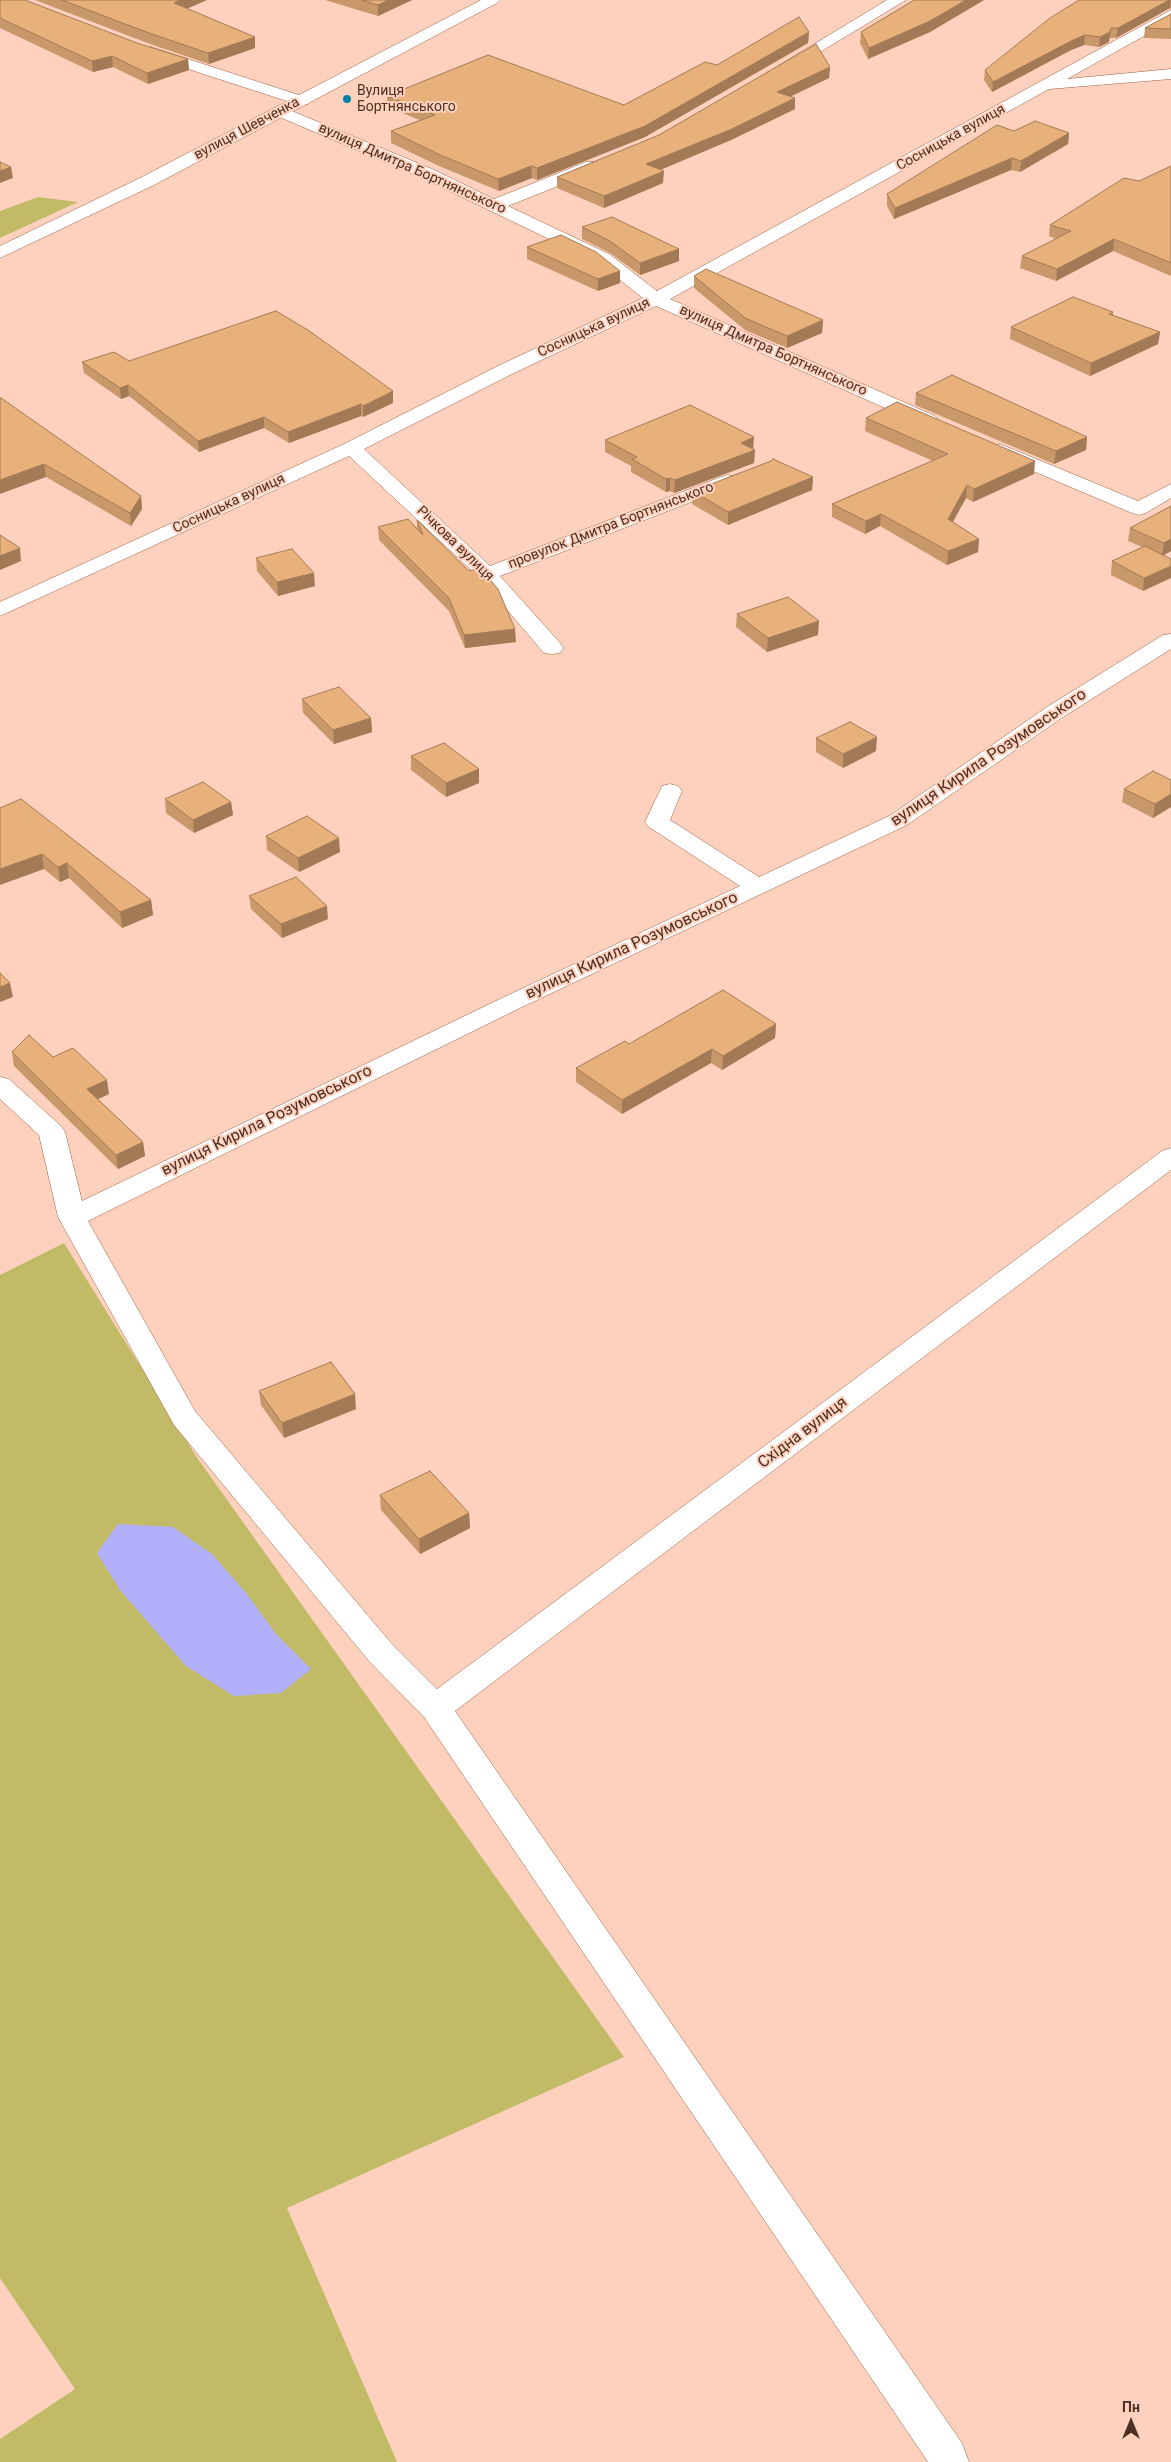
<!DOCTYPE html>
<meta charset="utf-8">
<style>
body{margin:0}
#map{position:relative;width:1171px;height:2462px;overflow:hidden;background:#fed1be;font-family:Roboto,sans-serif}
canvas{display:block}
.north{position:absolute;left:1106px;top:2397px;width:50px;height:50px;-webkit-text-stroke:4px #fed1be;paint-order:stroke;rotate:0deg;font-size:14px;font-weight:700;line-height:20px;text-align:center;color:#4d3023}
.north::after{content:'';display:block;margin:auto;width:18px;height:22px;background:#4d3023;clip-path:polygon(50% 0,100% 100%,50% 72%,0 100%)}
</style>
<div id="map">
<canvas width="1171" height="2462"></canvas>
<div class="north">Пн</div>
</div>
<script>
const ctx = document.querySelector('canvas').getContext('2d');
ctx.lineJoin = 'round';
function fillPath(path, color) { ctx.fillStyle = color; ctx.fill(path, 'evenodd'); }
const toPath = rows => new Path2D(rows.map(r => 'M' + r).join(''));
function stroke(path, color, width, dash) { ctx.strokeStyle = color; ctx.lineWidth = width; ctx.lineCap = dash ? 'butt' : 'round'; ctx.setLineDash(dash || []); ctx.stroke(path); }
function write(font, color, halo, rows, align = 'center') {
  ctx.font = font + ' Roboto,sans-serif'; ctx.lineWidth = 4; ctx.setLineDash([]); ctx.textBaseline = 'middle'; ctx.strokeStyle = halo; ctx.fillStyle = color; for (const [text, x, y, turn = 0] of rows) {
    ctx.save(); ctx.translate(x, y); ctx.rotate((+turn || 0) * Math.PI / 180); ctx.textAlign = isNaN(turn) ? turn : align; if (halo) ctx.strokeText(text, 0, 0); ctx.fillText(text, 0, 0); ctx.restore();
  }
}
const green = toPath([
 [38,197,78,202,0,238,0,211],
 [64,1243,198,1459,624,2057,287,2208,397,2462,0,2462,0,2439,75,2389,0,2278,0,1275]
]);
const water = toPath([
 [118,1524,173,1527,212,1554,246,1593,276,1634,311,1669,281,1693,234,1696,186,1666,120,1590,97,1553]
]);
const minor = toPath([
 [887,0,906,0,792,69,780,69,778,66,887,0],
 [1171,10,1171,21,1067,79,1171,69,1171,79,1049,89,670,299,935,416,938,420,935,424,921,424,656,306,514,373,364,449,490,566,721,477,728,475,735,477,738,481,735,485,500,576,560,643,563,648,560,653,552,654,544,653,480,578,349,456,0,616,0,602,344,444,500,365,643,298,597,262,420,177,275,115,273,112,275,109,287,109,432,169,494,199,586,162,598,162,600,166,598,170,508,206,609,254,657,291,1171,10],
 [151,47,308,98,310,101,308,104,296,104,145,55,143,52,151,47],
 [1000,444,1138,501,1171,484,1171,498,1146,513,1139,515,1132,513,993,454,990,450,993,446,1000,444],
 [1171,634,1171,649,1063,717,907,825,520,1008,88,1221,195,1411,391,1643,437,1689,1162,1151,1171,1148,1171,1170,455,1711,962,2443,969,2462,928,2462,424,1717,369,1661,174,1425,58,1217,39,1135,0,1099,0,1077,9,1079,61,1126,65,1132,82,1201,502,998,740,886,649,827,645,822,662,786,670,784,678,786,682,791,670,820,759,877,891,815,1047,707,1163,635,1171,634]
]);
const major = toPath([
 [481,0,500,0,497,3,154,185,0,258,0,246,142,177,481,0]
]);
const wall = toPath([
 [0,0,137,43,188,59,189,70,148,84,113,67,93,72,0,28],
 [35,0,207,0,187,8,255,48,209,64,150,44],
 [325,0,412,0,378,16],
 [914,0,984,0,930,32,868,59,860,43,861,32],
 [1171,0,1171,9,1170,8,1116,38,1109,38,1109,42,1099,47,1084,45,1071,50,992,92,984,80,985,70],
 [1171,14,1171,39,1144,38,1145,28],
 [809,32,808,43,645,137,537,180,532,178,499,191,439,166,391,143,391,131,420,120,387,107,387,96,624,105,717,65],
 [830,67,829,78,791,96,795,109,731,140,660,170,663,183,604,208,557,188,557,177],
 [1014,131,1069,133,1068,144,1020,172,1011,170,894,219,887,206,887,194],
 [1171,166,1171,276,1113,251,1056,281,1020,268,1022,256,1056,239,1049,236,1050,225],
 [582,227,679,261,640,275,610,253,582,239],
 [527,247,620,271,620,283,598,291,527,259],
 [694,276,823,320,822,333,787,348,745,330,694,288],
 [1113,312,1113,315,1160,332,1158,344,1090,376,1010,339,1011,327],
 [129,361,393,391,393,403,363,417,361,416,289,443,264,428,199,452,129,396,121,399,84,373,82,362],
 [916,393,1087,437,1086,450,1054,464,915,405],
 [0,399,141,496,142,509,131,526,46,477],
 [866,418,1034,474,973,502,966,498,953,522,979,539,978,552,947,565,880,526,865,534,832,517,832,504,933,461,865,431],
 [605,440,753,449,755,450,754,463,674,493,670,491,666,492,631,472,631,466,605,452],
 [771,461,813,477,812,490,728,525,692,504,693,491],
 [1171,506,1171,551,1164,555,1143,591,1111,575,1112,561,1142,547,1128,541,1130,528],
 [417,520,516,642,465,648,449,611,379,540,378,527,417,529],
 [256,558,315,586,278,596,257,571],
 [737,614,818,635,767,652,736,627],
 [302,699,371,718,372,732,334,744,303,713],
 [816,738,876,751,843,768,816,752],
 [411,756,479,769,479,783,446,797,411,770],
 [1171,780,1171,807,1153,818,1122,802,1124,789],
 [165,799,231,802,233,815,194,833,166,813],
 [0,808,151,900,153,915,122,928,69,878,60,882,44,869],
 [266,836,340,852,299,872,267,850],
 [249,896,328,919,282,938,251,909],
 [776,1024,775,1038,722,1070,711,1063,622,1114,576,1082,576,1068,629,1044],
 [12,1052,53,1057,109,1094,98,1099,143,1142,145,1156,118,1169,14,1066],
 [259,1391,356,1409,284,1438,261,1405],
 [380,1495,469,1513,470,1528,420,1554,381,1510]
]);
const shadedWall = toPath([
 [180,0,207,0,175,14,174,3],
 [388,0,412,0,378,16,378,5],
 [966,0,984,0,930,32,868,59,869,48],
 [1169,0,1171,0,1170,8,1116,38,1118,28],
 [1111,28,1109,42,1099,47,1100,37],
 [809,32,808,43,645,137,537,180,537,168],
 [1085,35,1084,45,1071,50,992,92,993,82,1073,40],
 [255,37,255,48,209,64,208,53],
 [112,56,113,67,93,72,92,61],
 [188,59,189,70,148,84,147,73],
 [830,67,829,78,777,103,777,92],
 [795,98,795,109,731,140,646,176,646,164],
 [1069,133,1068,144,1020,172,1021,161],
 [1012,158,1011,170,894,219,895,208],
 [531,166,532,178,499,191,498,179],
 [11,167,13,178,0,183,0,171],
 [664,171,663,183,604,208,604,196],
 [1114,239,1113,251,1056,281,1057,269],
 [679,249,679,261,640,275,640,263],
 [620,271,620,283,598,291,598,279],
 [823,320,822,333,787,348,787,336],
 [1160,332,1158,344,1090,376,1091,363],
 [128,385,129,396,121,399,120,388],
 [393,391,393,403,363,417,363,406],
 [361,404,361,416,289,443,288,432],
 [264,417,264,428,199,452,198,441],
 [754,437,753,450,755,450,754,463,674,493,675,480,741,443],
 [1087,437,1086,450,1054,464,1056,451],
 [1035,461,1034,474,973,502,974,489],
 [44,464,46,477,0,494,0,480],
 [813,477,812,490,728,525,728,512],
 [670,478,670,491,666,492,666,479],
 [967,485,966,498,947,532,948,519],
 [141,496,142,509,131,526,130,513],
 [881,514,880,526,865,534,866,521],
 [979,539,978,552,947,565,948,551],
 [1171,539,1171,551,1162,556,1164,543],
 [20,548,21,561,0,570,0,556],
 [1171,566,1171,578,1143,591,1144,578],
 [314,573,315,586,278,596,277,582],
 [819,621,818,635,767,652,768,638],
 [515,629,516,642,465,648,464,635],
 [371,718,372,732,334,744,333,730],
 [877,737,876,751,843,768,843,754],
 [479,769,479,783,446,797,446,783],
 [1171,794,1171,807,1153,818,1155,804],
 [231,802,233,815,194,833,193,820],
 [339,838,340,852,299,872,298,858],
 [42,854,44,869,0,885,0,869],
 [67,863,69,878,60,882,58,867],
 [151,900,153,915,122,928,120,912],
 [327,906,328,919,282,938,281,924],
 [10,983,13,997,0,1002,0,987],
 [776,1024,775,1038,722,1070,723,1056],
 [712,1049,711,1063,622,1114,622,1100],
 [107,1080,109,1094,89,1103,87,1089],
 [143,1142,145,1156,118,1169,116,1155],
 [355,1394,356,1409,284,1438,282,1423],
 [469,1513,470,1528,420,1554,419,1539]
]);
const building = toPath([
 [0,0,25,0,137,43,188,59,147,73,112,56,92,61,0,18,0,0],
 [62,0,180,0,174,3,255,37,208,53,149,33,62,0],
 [362,0,388,0,378,5,362,0],
 [914,0,966,0,930,21,869,48,861,32,914,0],
 [1079,0,1169,0,1118,28,1111,28,1110,32,1100,37,1085,35,1073,40,993,82,985,70,1050,18,1079,0],
 [1171,14,1171,29,1145,28,1171,14],
 [799,17,809,32,645,126,537,168,531,166,498,179,438,154,391,131,435,115,387,96,488,55,624,105,705,62,717,65,799,17],
 [816,44,830,67,777,92,795,98,732,129,646,164,664,171,604,196,557,177,659,135,816,44],
 [1035,121,1069,133,1021,161,1012,158,895,208,887,194,997,125,1014,131,1035,121],
 [0,162,11,167,0,171,0,162],
 [1171,166,1171,263,1114,239,1057,269,1022,256,1071,231,1050,225,1124,178,1139,181,1171,166],
 [612,217,679,249,640,263,610,241,582,227,612,217],
 [561,235,596,252,620,271,598,279,527,247,561,235],
 [706,269,823,320,787,336,745,318,694,276,706,269],
 [1073,297,1113,312,1109,314,1160,332,1091,363,1011,327,1073,297],
 [276,311,308,330,393,391,363,406,361,404,288,432,264,417,198,441,128,385,120,388,82,362,114,352,129,361,276,311],
 [952,375,1087,437,1056,451,916,393,952,375],
 [1,398,141,496,130,513,44,464,0,480,0,399,1,398],
 [897,402,1035,461,974,489,967,485,948,519,979,539,948,551,881,514,866,521,832,504,948,454,866,418,897,402],
 [690,405,754,437,741,443,755,450,675,480,670,478,666,479,632,459,637,457,605,440,690,405],
 [773,459,813,477,728,512,693,491,771,461,773,459],
 [1171,506,1171,539,1164,543,1130,528,1171,506],
 [408,519,423,535,417,520,469,571,480,568,498,589,515,629,464,635,449,598,378,527,408,519],
 [0,535,20,548,0,556,0,535],
 [1145,546,1171,559,1171,566,1144,578,1112,561,1145,546],
 [292,549,314,573,277,582,256,558,292,549],
 [788,597,819,621,768,638,737,614,788,597],
 [339,687,371,718,333,730,302,699,339,687],
 [850,722,877,737,843,754,816,738,850,722],
 [444,743,479,769,446,783,411,756,444,743],
 [1153,771,1171,780,1171,794,1155,804,1124,789,1153,771],
 [203,782,231,802,193,820,165,799,203,782],
 [21,799,151,900,120,912,67,863,58,867,42,854,0,869,0,808,21,799],
 [307,816,339,838,298,858,266,836,307,816],
 [296,877,327,906,281,924,249,896,296,877],
 [0,973,10,983,0,987,0,973],
 [723,990,776,1024,723,1056,712,1049,622,1100,576,1068,625,1041,629,1044,723,990],
 [29,1035,53,1057,73,1048,107,1080,87,1089,143,1142,116,1155,12,1052,29,1035],
 [331,1362,355,1394,282,1423,259,1391,331,1362],
 [430,1471,469,1513,419,1539,380,1495,430,1471]
]);
const markers = [
 [347,99,5,"#0084a7"]
];
const farPoinames = [
 ["Вулиця",357,91],
 ["Бортнянського",357,107]
];
const farStreetnames = [
 ["вулиця Шевченка",247,129,-28],
 ["Сосницька вулиця",951,138,-29],
 ["вулиця Дмитра Бортнянського",412,169,24],
 ["Сосницька вулиця",594,328,-25],
 ["вулиця Дмитра Бортнянського",773,351,24],
 ["Сосницька вулиця",229,504,-25],
 ["провулок Дмитра Бортнянського",611,526,-21],
 ["Річкова вулиця",455,544,44]
];
const streetNames = [
 ["вулиця Кирила Розумовського",989,758,-34],
 ["вулиця Кирила Розумовського",632,946,-25],
 ["вулиця Кирила Розумовського",267,1121,-26],
 ["Східна вулиця",803,1433,-37]
];
fillPath(green, '#c1ba67');
fillPath(water, '#b2b0fb');
stroke(minor, '#9f5e41', 1);
stroke(major, '#9f5e41', 1);
fillPath(minor, '#fff');
fillPath(major, '#fff');
fillPath(wall, '#c8976a');
fillPath(shadedWall, '#a27b56');
fillPath(building, '#e8b07b');
stroke(building, '#a27b56', 1);
for (const [x, y, r, color] of markers) { const dot = new Path2D(); dot.arc(x, y, r, 0, 2 * Math.PI); ctx.fillStyle = color; ctx.fill(dot); stroke(dot, '#fed1be', 2); }
write('14px', '#4d3023', '#fed1be', farPoinames, 'left');
write('14px', '#4d3023', '#fed1be', farStreetnames);
write('16px', '#4d3023', '#fed1be', streetNames);
</script>
